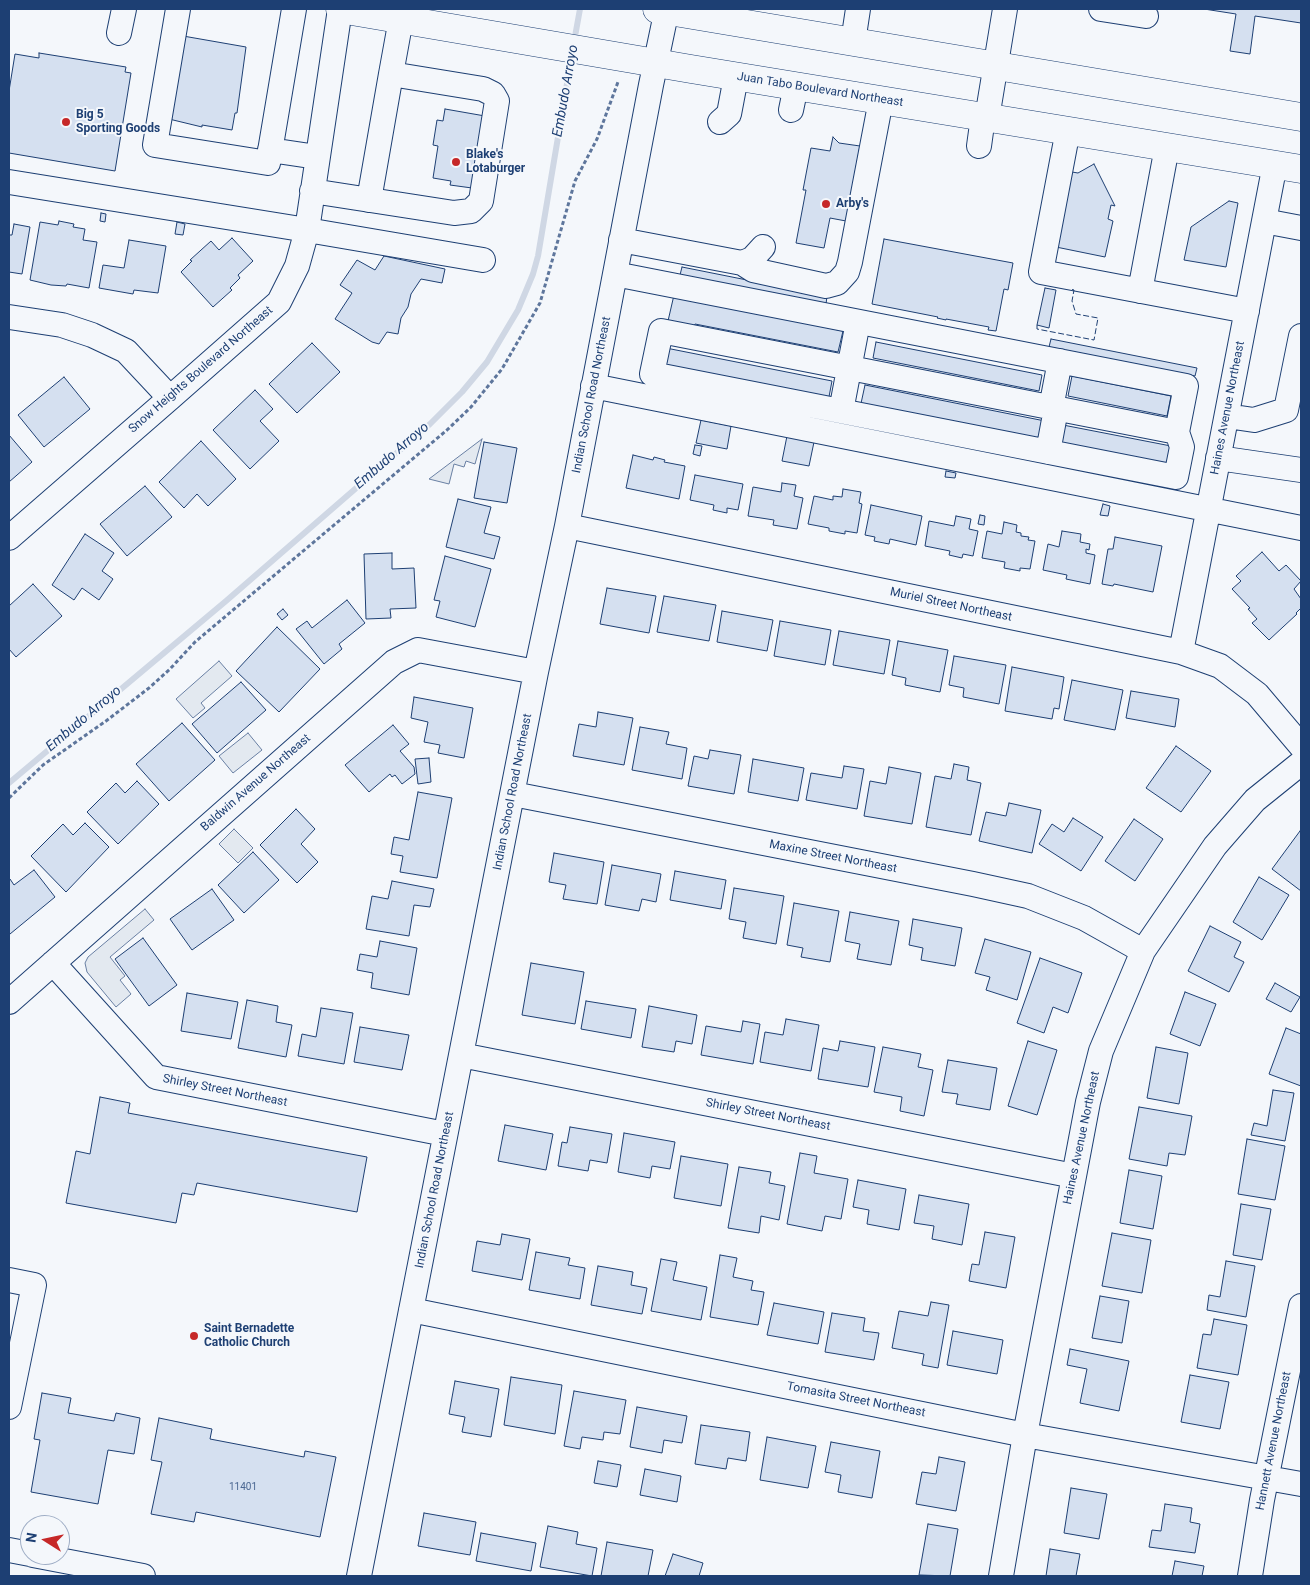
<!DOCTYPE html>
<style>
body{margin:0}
#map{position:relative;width:1310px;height:1585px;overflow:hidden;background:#f4f7fb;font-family:Roboto,sans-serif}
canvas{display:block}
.frame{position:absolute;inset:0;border:10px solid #1d3f73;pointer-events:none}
.north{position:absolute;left:20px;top:1515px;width:50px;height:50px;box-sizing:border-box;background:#f4f7fb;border:1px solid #9eadc5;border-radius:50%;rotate:280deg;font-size:14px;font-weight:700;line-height:20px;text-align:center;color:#1d3f73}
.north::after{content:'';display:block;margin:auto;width:18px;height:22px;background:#c62828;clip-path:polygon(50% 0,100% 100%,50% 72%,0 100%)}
</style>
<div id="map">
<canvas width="1310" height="1585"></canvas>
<div class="frame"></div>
<div class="north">N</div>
</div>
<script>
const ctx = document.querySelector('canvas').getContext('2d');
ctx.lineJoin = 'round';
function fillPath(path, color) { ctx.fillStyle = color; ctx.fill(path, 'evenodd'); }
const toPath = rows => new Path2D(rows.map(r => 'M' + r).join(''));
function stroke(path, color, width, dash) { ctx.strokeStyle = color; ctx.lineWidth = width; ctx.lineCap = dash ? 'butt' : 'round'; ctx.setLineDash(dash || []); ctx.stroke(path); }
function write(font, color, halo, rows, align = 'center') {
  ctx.font = font + ' Roboto,sans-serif'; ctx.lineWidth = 4; ctx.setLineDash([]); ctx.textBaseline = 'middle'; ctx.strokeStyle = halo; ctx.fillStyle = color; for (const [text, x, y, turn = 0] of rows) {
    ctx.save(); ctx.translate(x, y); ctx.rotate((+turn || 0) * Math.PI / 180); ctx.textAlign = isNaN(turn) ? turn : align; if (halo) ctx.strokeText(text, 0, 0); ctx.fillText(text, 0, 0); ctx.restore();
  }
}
const green = toPath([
 [482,439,475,464,466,461,464,467,454,464,449,484,429,479,482,439],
 [219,661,232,676,201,703,205,708,193,718,176,699,219,661],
 [248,733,262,750,233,773,219,756,248,733],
 [234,829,253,848,238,863,219,844,234,829],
 [145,909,154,920,110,957,125,976,120,980,131,994,116,1007,87,972,85,963,88,957,145,909]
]);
const stream = toPath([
 [574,42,580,9],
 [9,783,226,601,430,424,462,392,487,362,518,310,533,274,538,256,572,54]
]);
const building = toPath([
 [1204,9,1301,9,1301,23,1255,16,1250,54,1230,51,1236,14,1204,9],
 [183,36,246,47,237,113,235,113,232,130,202,125,202,127,169,119,183,36],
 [39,53,126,67,125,72,131,73,115,171,9,153,9,91,15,54,39,58,39,53],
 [445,109,485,116,472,188,450,185,451,181,433,178,438,146,433,145,437,120,443,121,445,109],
 [833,137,839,143,860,146,846,221,830,218,824,248,796,243,806,190,803,190,811,148,830,151,833,137],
 [1094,164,1115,206,1111,205,1108,219,1113,221,1105,257,1056,247,1072,172,1078,173,1094,164],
 [1229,201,1238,203,1226,267,1184,260,1191,227,1229,201],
 [101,213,106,214,105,222,100,221,101,213],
 [59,221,74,224,73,227,85,229,83,240,97,242,89,288,67,284,66,286,51,285,30,280,40,222,58,225,59,221],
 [177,222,185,224,183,235,175,234,177,222],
 [14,224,30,227,22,274,9,272,9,235,12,235,14,224],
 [232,238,253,261,238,275,240,278,230,288,232,290,213,307,181,272,192,261,190,260,211,241,219,250,232,238],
 [884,239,1013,263,1008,290,1004,289,996,331,988,330,989,327,946,319,946,320,937,318,938,317,872,304,884,239],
 [129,240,166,246,158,293,134,290,133,294,99,288,103,265,124,268,129,240],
 [384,256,445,269,442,283,421,279,411,294,408,307,401,318,398,334,387,332,379,344,372,342,335,319,352,293,340,285,357,260,375,270,384,256],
 [682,267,827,296,826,304,680,275,682,267],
 [1045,288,1056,290,1049,328,1037,325,1045,288],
 [674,295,843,331,838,352,695,324,694,326,668,321,674,295],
 [1051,339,1197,368,1195,376,1049,347,1051,339],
 [876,342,1042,375,1039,391,873,358,876,342],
 [312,343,340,372,297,413,269,384,312,343],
 [666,348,832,381,828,402,662,369,666,348],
 [1072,376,1171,396,1167,416,1068,396,1072,376],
 [64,377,90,409,44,447,18,415,64,377],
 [865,385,1045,421,1041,443,860,408,865,385],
 [255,390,273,409,260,421,279,441,250,469,213,430,255,390],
 [701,420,731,426,727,449,696,443,701,420],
 [1063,425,1171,446,1166,466,1059,445,1063,425],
 [9,435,32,462,9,482,9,435],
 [787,436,814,442,809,466,782,461,787,436],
 [201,441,236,479,208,506,197,494,184,508,159,482,201,441],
 [484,442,517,448,507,503,474,498,484,442],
 [695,445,702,446,700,456,693,454,695,445],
 [633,455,653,460,654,457,665,460,664,462,685,466,679,499,626,488,633,455],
 [1050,457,1178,486,1176,491,1048,467,1050,457],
 [946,471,956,473,955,478,945,477,946,471],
 [695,475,743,484,738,510,727,508,727,513,713,510,714,505,690,500,695,475],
 [782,483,796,485,794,496,803,498,797,529,773,525,774,520,748,516,753,487,781,492,782,483],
 [145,486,172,517,127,556,100,524,145,486],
 [843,489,861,492,859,503,862,504,857,533,845,531,845,534,829,531,829,528,808,524,814,496,833,500,833,496,842,497,843,489],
 [458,499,491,507,484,533,500,537,494,559,446,547,458,499],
 [1103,504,1110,506,1108,516,1100,515,1103,504],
 [871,505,922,516,916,545,890,539,889,544,874,541,875,537,865,535,871,505],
 [980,515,985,516,984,525,978,524,980,515],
 [956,516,971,519,969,529,978,531,973,556,963,554,962,558,949,555,950,551,925,546,929,521,954,526,956,516],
 [1004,522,1017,525,1016,532,1021,533,1021,536,1029,537,1028,540,1035,541,1030,569,1020,568,1020,571,1004,568,1005,562,982,558,987,531,1002,534,1004,522],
 [1062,531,1081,534,1080,542,1090,544,1089,550,1086,549,1086,553,1095,555,1090,584,1066,579,1067,575,1043,570,1048,544,1059,547,1062,531],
 [85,534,114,553,102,571,113,579,99,600,82,588,74,600,52,585,85,534],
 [1115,537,1162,546,1153,592,1114,584,1113,586,1102,584,1108,549,1113,549,1115,537],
 [1262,552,1279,571,1286,565,1301,581,1294,589,1301,599,1301,608,1296,613,1297,614,1269,640,1252,623,1257,619,1248,609,1250,608,1232,589,1241,581,1236,576,1262,552],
 [392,553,392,569,414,568,416,608,390,609,391,618,366,619,364,554,392,553],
 [445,556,491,569,475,627,436,617,440,601,434,600,445,556],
 [33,584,62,616,16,657,9,649,9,606,33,584],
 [607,588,656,596,649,633,600,624,607,588],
 [664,596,716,605,709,641,657,632,664,596],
 [347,600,365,623,339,644,342,649,324,664,296,629,307,621,312,628,347,600],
 [283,609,288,615,282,620,277,614,283,609],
 [722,611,773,620,767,651,717,642,722,611],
 [780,621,831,630,825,665,774,656,780,621],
 [277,627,320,669,279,712,236,671,277,627],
 [839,631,890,640,884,674,833,665,839,631],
 [898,641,948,650,940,692,905,685,906,678,892,675,898,641],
 [954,656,1006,665,999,704,963,697,964,688,949,685,954,656],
 [1012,667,1064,677,1059,709,1054,708,1052,719,1005,711,1012,667],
 [1072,680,1123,690,1115,730,1064,720,1072,680],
 [241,682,266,710,217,753,192,724,241,682],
 [1131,691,1179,699,1175,727,1126,718,1131,691],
 [414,697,473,708,464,758,438,753,440,745,424,742,428,722,411,718,414,697],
 [598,712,633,718,624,765,573,756,579,724,596,727,598,712],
 [182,723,215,760,169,801,136,764,182,723],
 [393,725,409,744,400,751,414,767,415,774,402,784,395,775,392,777,390,774,369,792,345,765,393,725],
 [640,727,669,732,666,744,687,748,682,779,632,770,640,727],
 [1176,746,1211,771,1181,812,1146,788,1176,746],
 [710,750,741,755,734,794,688,786,694,756,708,759,710,750],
 [429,758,431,782,418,784,415,759,429,758],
 [753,759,804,768,798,801,748,792,753,759],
 [954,764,969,767,967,780,981,783,971,835,926,827,935,776,951,779,954,764],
 [844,766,864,769,857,809,806,800,811,773,842,778,844,766],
 [889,767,921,773,912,824,864,816,870,781,886,784,889,767],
 [137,781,159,804,118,844,87,812,116,783,125,793,137,781],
 [418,792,452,798,437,878,400,872,403,856,391,854,394,837,409,840,418,792],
 [1009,803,1041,810,1032,853,979,841,986,812,1006,816,1009,803],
 [296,809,315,829,301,844,318,862,297,883,260,845,296,809],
 [1073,818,1103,837,1081,871,1039,844,1052,824,1064,832,1073,818],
 [1134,819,1163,839,1135,881,1105,861,1134,819],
 [85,823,109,847,66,892,31,856,63,824,73,835,85,823],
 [1300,831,1301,831,1301,891,1272,869,1300,831],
 [253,852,279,880,244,913,218,885,253,852],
 [554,853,604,862,597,904,563,899,566,885,549,882,554,853],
 [612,865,661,874,656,902,642,899,639,911,605,905,612,865],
 [34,870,55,897,10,934,9,933,9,880,10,879,14,885,34,870],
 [675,871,726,880,721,909,670,900,675,871],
 [1259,877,1289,895,1262,940,1233,922,1259,877],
 [392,881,434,889,430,907,414,905,409,936,366,929,372,896,388,899,392,881],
 [734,888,784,896,776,944,743,938,746,922,729,919,734,888],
 [212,889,234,920,192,950,170,919,212,889],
 [794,903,839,911,830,962,801,957,803,948,787,945,794,903],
 [850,912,899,921,891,965,857,959,860,944,845,941,850,912],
 [913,919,962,928,955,966,921,960,923,948,909,945,913,919],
 [1210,926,1241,942,1234,957,1244,962,1229,992,1188,971,1210,926],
 [143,938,177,985,149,1006,115,959,143,938],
 [985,939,1031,952,1017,1000,986,990,990,977,975,973,985,939],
 [380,941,417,948,409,995,371,988,373,973,357,970,360,954,377,957,380,941],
 [1040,958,1082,973,1068,1013,1053,1007,1044,1033,1017,1023,1040,958],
 [531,963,584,972,575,1024,522,1015,531,963],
 [1275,983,1300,997,1291,1012,1266,999,1275,983],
 [1185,992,1216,1004,1200,1046,1170,1034,1185,992],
 [187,993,238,1002,231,1039,181,1031,187,993],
 [247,1000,278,1006,276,1022,292,1025,286,1057,238,1048,247,1000],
 [586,1001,636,1009,631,1038,581,1029,586,1001],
 [649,1006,697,1015,692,1044,676,1041,674,1052,642,1047,649,1006],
 [321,1008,353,1013,344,1064,298,1056,302,1034,316,1037,321,1008],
 [786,1019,819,1025,811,1071,760,1062,765,1032,783,1035,786,1019],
 [743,1021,760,1024,753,1064,701,1055,706,1026,741,1032,743,1021],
 [360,1027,409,1035,402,1070,354,1062,360,1027],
 [1286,1028,1301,1034,1301,1086,1269,1074,1286,1028],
 [840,1041,875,1047,868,1087,818,1079,823,1048,838,1051,840,1041],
 [1028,1041,1057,1050,1037,1115,1008,1106,1028,1041],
 [883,1047,921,1054,918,1067,933,1070,924,1116,900,1111,902,1097,874,1092,883,1047],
 [1156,1047,1188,1053,1179,1104,1147,1098,1156,1047],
 [948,1060,997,1068,990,1110,956,1104,958,1094,942,1092,948,1060],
 [1273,1090,1294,1093,1285,1141,1251,1135,1254,1123,1267,1126,1273,1090],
 [100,1097,130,1103,128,1113,367,1157,357,1212,197,1183,194,1195,182,1193,176,1223,66,1203,76,1151,90,1154,100,1097],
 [1139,1107,1192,1116,1185,1155,1169,1153,1167,1166,1129,1159,1139,1107],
 [505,1125,553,1134,546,1170,498,1161,505,1125],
 [570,1127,612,1134,607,1163,590,1160,588,1171,558,1166,562,1142,567,1143,570,1127],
 [624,1133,675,1142,670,1169,652,1166,650,1178,618,1172,624,1133],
 [1247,1139,1285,1146,1275,1200,1238,1194,1247,1139],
 [800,1153,817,1156,814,1173,848,1179,841,1219,825,1216,822,1231,787,1224,800,1153],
 [681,1156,728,1164,721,1206,674,1198,681,1156],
 [739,1167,771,1172,769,1183,785,1186,779,1220,761,1216,759,1233,728,1228,739,1167],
 [1129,1170,1162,1176,1153,1229,1120,1223,1129,1170],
 [858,1180,906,1189,899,1230,867,1224,869,1210,853,1207,858,1180],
 [919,1195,969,1204,962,1245,932,1239,934,1226,914,1223,919,1195],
 [1241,1204,1271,1209,1262,1260,1233,1255,1241,1204],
 [985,1232,1015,1237,1006,1288,969,1281,972,1264,979,1265,985,1232],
 [1112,1233,1151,1240,1142,1293,1102,1286,1112,1233],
 [502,1234,530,1239,522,1280,472,1271,477,1241,500,1245,502,1234],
 [536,1252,570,1258,568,1265,585,1268,580,1299,529,1290,536,1252],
 [720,1255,737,1258,733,1277,753,1281,751,1290,764,1292,758,1325,710,1317,720,1255],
 [661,1259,677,1262,673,1280,707,1287,701,1320,651,1311,661,1259],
 [1226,1261,1255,1266,1246,1317,1207,1310,1209,1295,1220,1297,1226,1261],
 [598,1266,633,1272,631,1285,647,1288,642,1314,591,1305,598,1266],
 [1100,1296,1129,1301,1122,1343,1092,1338,1100,1296],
 [931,1302,949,1305,938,1368,922,1365,924,1354,892,1348,899,1311,928,1316,931,1302],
 [774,1303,824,1312,818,1344,767,1335,774,1303],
 [832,1313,865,1318,863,1331,879,1333,874,1360,825,1352,832,1313],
 [1214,1319,1247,1325,1238,1375,1197,1368,1203,1334,1211,1335,1214,1319],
 [953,1331,1003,1340,997,1374,947,1365,953,1331],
 [1070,1349,1129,1361,1119,1411,1080,1403,1087,1369,1067,1365,1070,1349],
 [1190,1375,1229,1382,1220,1429,1181,1422,1190,1375],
 [511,1377,562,1385,555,1434,504,1425,511,1377],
 [455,1381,499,1389,491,1437,462,1432,465,1417,449,1414,455,1381],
 [574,1391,626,1400,620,1434,604,1432,603,1440,582,1437,580,1449,564,1446,574,1391],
 [42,1393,71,1398,68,1413,114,1421,116,1413,140,1418,134,1454,108,1450,98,1504,31,1492,40,1440,34,1439,42,1393],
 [637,1407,687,1416,682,1443,664,1440,662,1453,630,1447,637,1407],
 [159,1418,212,1429,210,1439,304,1457,305,1451,336,1457,320,1537,196,1512,194,1522,151,1514,162,1462,151,1460,159,1418],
 [701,1425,750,1432,746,1461,728,1458,726,1469,695,1464,701,1425],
 [767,1437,816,1446,808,1488,760,1480,767,1437],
 [831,1442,880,1451,872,1498,838,1492,841,1475,825,1472,831,1442],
 [939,1457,965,1462,956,1511,916,1504,922,1472,936,1474,939,1457],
 [598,1461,621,1465,617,1487,594,1483,598,1461],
 [645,1469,681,1476,677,1502,640,1495,645,1469],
 [1071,1488,1107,1494,1099,1539,1064,1533,1071,1488],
 [1165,1504,1192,1508,1190,1522,1200,1524,1195,1553,1149,1547,1152,1530,1161,1531,1165,1504],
 [424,1513,476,1522,470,1555,418,1546,424,1513],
 [928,1524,958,1529,950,1576,919,1575,928,1524],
 [548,1526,578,1532,576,1544,597,1548,592,1576,540,1567,548,1526],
 [481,1533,536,1543,531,1571,476,1561,481,1533],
 [607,1542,653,1550,648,1576,601,1576,607,1542],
 [1050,1549,1080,1554,1076,1576,1046,1576,1050,1549],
 [673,1554,703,1563,699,1576,665,1576,673,1554],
 [1175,1561,1204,1566,1202,1576,1172,1576,1175,1561]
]);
const path = toPath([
 [9,798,43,765,106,721,149,688,170,669,195,642,447,430,471,407,502,369,540,303,575,181,597,139,618,82]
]);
const minor = toPath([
 [178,9,155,145,268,163,294,9],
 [1101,9,1146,16],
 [119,33,124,9],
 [853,42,858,9],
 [791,110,796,86],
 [987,118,1005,9],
 [720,122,729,114,736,77],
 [1068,130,1041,272,1247,311],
 [979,146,983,117],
 [270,150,317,157],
 [9,182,307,230,483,260],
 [312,191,454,213,471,211,481,201,497,101,493,94,483,89,391,74,401,19],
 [369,200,391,74],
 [1264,221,1301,228],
 [621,240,742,263,753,270,826,286,837,283,847,272,850,262,881,100],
 [742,263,752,259,763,247],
 [615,274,1186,386,1177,432,1182,447,1176,477,652,374,661,331,1177,432],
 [1140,291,1167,147],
 [9,317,62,325,92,335,126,351,170,398],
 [593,386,1301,528],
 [1051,408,1060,361],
 [841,411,858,322],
 [1227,416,1254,420,1286,410,1301,336],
 [1048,452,1056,409],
 [1218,458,1301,470],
 [567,526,1181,652,1220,666,1257,694,1301,746],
 [9,538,170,398,279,302,297,266,307,230,340,9],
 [1181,652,1275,164],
 [513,794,973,884,1028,896,1084,918,1143,951],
 [53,963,156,1077,445,1134],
 [9,1002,394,662,418,650,536,672],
 [461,1055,1074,1176],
 [9,1280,34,1285,9,1407],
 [411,1310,1025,1435,1301,1484],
 [9,1550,30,1554],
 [33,1555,143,1576],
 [359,1576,536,672,567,526,651,85,667,9],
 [1001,1576,1025,1435,1088,1102,1101,1051,1143,951,1215,846,1255,800,1301,763],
 [1250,1576,1262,1500,1301,1306]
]);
const major = toPath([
 [340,9,691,69,1301,169],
 [657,9,1301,117]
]);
const fence = toPath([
 [1037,325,1037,329,1094,340,1098,318,1076,314,1072,301,1074,290,1071,289]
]);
const markers = [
 [66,122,5,"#c62828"],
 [456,162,5,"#c62828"],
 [826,204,5,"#c62828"],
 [194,1336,5,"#c62828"]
];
const numberNames = [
 ["11401",243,1487]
];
const streetNames = [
 ["Juan Tabo Boulevard Northeast",820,90,9],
 ["Snow Heights Boulevard Northeast",201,370,-41],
 ["Indian School Road Northeast",592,395,-79],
 ["Haines Avenue Northeast",1228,408,-79],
 ["Muriel Street Northeast",951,605,12],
 ["Baldwin Avenue Northeast",256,783,-41],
 ["Indian School Road Northeast",513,792,-79],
 ["Maxine Street Northeast",833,857,11],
 ["Shirley Street Northeast",225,1091,11],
 ["Shirley Street Northeast",768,1115,11],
 ["Haines Avenue Northeast",1082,1138,-78],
 ["Indian School Road Northeast",435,1190,-79],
 ["Tomasita Street Northeast",856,1400,11],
 ["Hannett Avenue Northeast",1274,1441,-79]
];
const poiNames = [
 ["Big 5",76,115],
 ["Sporting Goods",76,129],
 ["Blake's",466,155],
 ["Lotaburger",466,169],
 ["Arby's",836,204],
 ["Saint Bernadette",204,1329],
 ["Catholic Church",204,1343]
];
const waterNames = [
 ["Embudo Arroyo",566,91,-80],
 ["Embudo Arroyo",392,456,-41],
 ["Embudo Arroyo",84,719,-40]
];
fillPath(green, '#e3e9f0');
stroke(green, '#687fa3', 1);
stroke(stream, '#cfd7e4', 6);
fillPath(building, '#d5e0f0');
stroke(building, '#1d3f73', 1);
stroke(minor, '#1d3f73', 26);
stroke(major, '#1d3f73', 29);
stroke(path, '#5e769c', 3, [4, 2.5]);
stroke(minor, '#f4f7fb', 24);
stroke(major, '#f4f7fb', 28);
stroke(fence, '#1d3f73', 1, [6, 2.5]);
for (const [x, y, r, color] of markers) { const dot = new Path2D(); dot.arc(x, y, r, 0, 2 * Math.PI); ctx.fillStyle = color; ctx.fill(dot); stroke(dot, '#f4f7fb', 2); }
write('10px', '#4b6792', null, numberNames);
write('12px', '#1d3f73', '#f4f7fb', streetNames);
write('bold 12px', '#1d3f73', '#f4f7fb', poiNames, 'left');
write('italic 14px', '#1d3f73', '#f4f7fb', waterNames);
</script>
